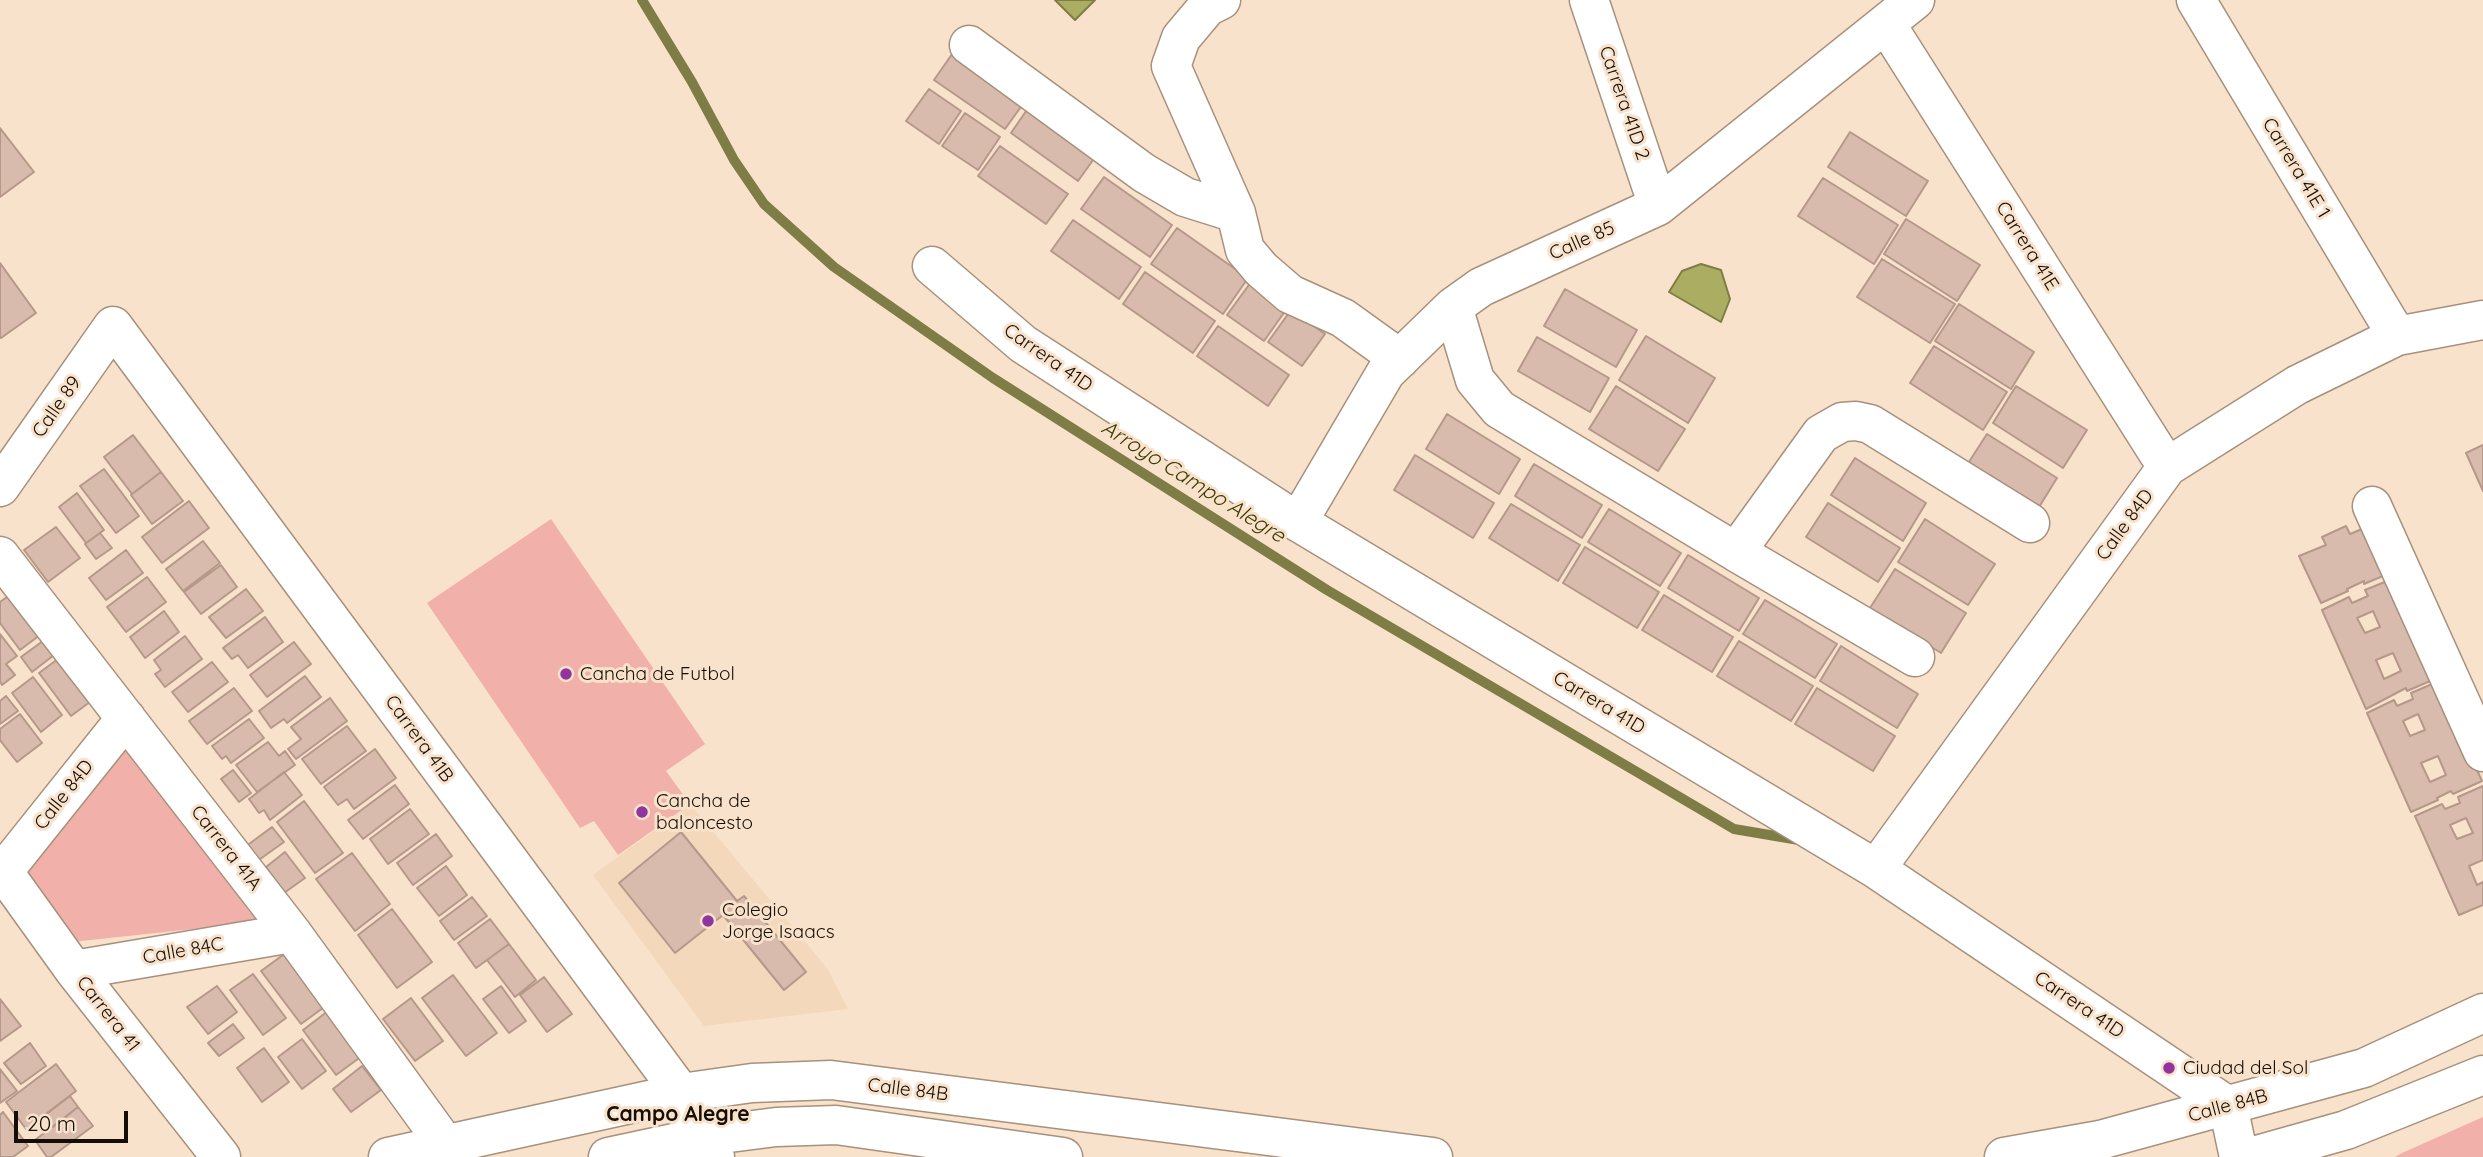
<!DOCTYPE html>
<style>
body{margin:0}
#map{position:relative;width:2483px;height:1157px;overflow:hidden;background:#f9e2cb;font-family:Quicksand,sans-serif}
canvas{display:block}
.scale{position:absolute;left:14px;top:1111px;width:114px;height:32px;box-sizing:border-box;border:4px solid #150e06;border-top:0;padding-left:9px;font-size:21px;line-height:24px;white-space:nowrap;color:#150e06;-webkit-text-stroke:5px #f9e2cb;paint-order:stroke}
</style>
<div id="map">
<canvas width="2483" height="1157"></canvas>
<div class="scale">20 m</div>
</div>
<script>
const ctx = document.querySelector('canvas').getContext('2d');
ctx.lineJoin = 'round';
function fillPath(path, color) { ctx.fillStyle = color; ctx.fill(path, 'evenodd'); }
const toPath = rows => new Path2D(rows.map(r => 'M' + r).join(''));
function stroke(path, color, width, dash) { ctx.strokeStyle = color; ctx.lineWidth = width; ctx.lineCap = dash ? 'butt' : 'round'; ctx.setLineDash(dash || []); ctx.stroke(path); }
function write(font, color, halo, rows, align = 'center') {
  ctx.font = font + ' Quicksand,sans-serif'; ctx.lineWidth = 6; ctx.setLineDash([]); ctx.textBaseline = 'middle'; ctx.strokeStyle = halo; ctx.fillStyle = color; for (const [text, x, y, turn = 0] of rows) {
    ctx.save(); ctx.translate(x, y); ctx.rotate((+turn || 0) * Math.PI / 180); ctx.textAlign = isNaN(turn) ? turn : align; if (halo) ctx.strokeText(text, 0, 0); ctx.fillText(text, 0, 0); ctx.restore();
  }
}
const built = toPath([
 [690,804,827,968,848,1009,704,1026,593,875]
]);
const green = toPath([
 [551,519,705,744,666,771,690,804,618,855,594,821,580,828,427,603],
 [121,745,258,922,72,942,18,868],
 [2483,1117,2483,1157,2395,1157,2402,1153]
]);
const water = toPath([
 [1055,0,1095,0,1075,20,1055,0],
 [1701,264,1721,270,1730,299,1721,322,1669,292,1682,271,1701,264]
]);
const stream = toPath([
 [642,0,692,82,734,160,764,204,834,267,993,378,1327,590,1734,829,1799,840]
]);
const building = toPath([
 [957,47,1028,97,1005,129,934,80,957,47],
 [929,89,961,111,939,144,906,121,929,89],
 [1033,101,1101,149,1078,181,1011,133,1033,101],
 [965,113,1000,137,978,170,942,146,965,113],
 [0,128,34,172,0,197,0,128],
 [1850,132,1928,181,1906,216,1828,167,1850,132],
 [1000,146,1068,194,1046,224,978,176,1000,146],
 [1104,177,1172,225,1150,257,1081,209,1104,177],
 [1823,178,1898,225,1874,264,1798,216,1823,178],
 [1906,219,1980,265,1957,301,1884,254,1906,219],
 [1073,220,1141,267,1119,299,1051,251,1073,220],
 [1177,228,1248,278,1223,314,1151,264,1177,228],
 [1882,259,1955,304,1930,343,1857,297,1882,259],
 [0,263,36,313,1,338,0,338,0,263],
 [1145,272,1215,321,1193,353,1123,304,1145,272],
 [1251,282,1288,307,1264,341,1227,315,1251,282],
 [1565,289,1637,330,1616,367,1544,326,1565,289],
 [1959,304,2034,352,2011,389,1935,341,1959,304],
 [1291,310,1325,334,1302,366,1268,342,1291,310],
 [1218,326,1289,375,1268,406,1197,356,1218,326],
 [1646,336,1715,378,1688,423,1619,380,1646,336],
 [1537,337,1609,378,1590,412,1518,371,1537,337],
 [1934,346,2007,392,1983,430,1910,383,1934,346],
 [1616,386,1685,429,1658,471,1589,429,1616,386],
 [2016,386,2087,430,2063,468,1993,423,2016,386],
 [1447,414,1520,459,1499,494,1426,449,1447,414],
 [1987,434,2057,478,2036,512,1965,468,1987,434],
 [133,435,161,472,132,494,104,457,133,435],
 [2483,445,2483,491,2466,453,2483,445],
 [1415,455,1494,503,1473,538,1394,490,1415,455],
 [1855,458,1926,503,1903,541,1831,495,1855,458],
 [1534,464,1602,505,1582,538,1515,496,1534,464],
 [104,469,139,516,116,533,80,486,104,469],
 [161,472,183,501,152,524,131,495,161,472],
 [77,493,104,530,86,543,59,507,77,493],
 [189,501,209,528,162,563,142,537,189,501],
 [1828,503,1900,548,1878,582,1806,537,1828,503],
 [1511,504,1580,545,1558,581,1489,538,1511,504],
 [1609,509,1681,553,1660,586,1588,542,1609,509],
 [1925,519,1995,564,1968,605,1898,562,1925,519],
 [2346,526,2350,534,2369,526,2390,573,2364,584,2364,581,2347,589,2348,591,2321,603,2299,556,2326,545,2322,537,2346,526],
 [56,527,80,558,48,582,24,550,56,527],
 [100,533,112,548,96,559,85,544,100,533],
 [203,541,220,563,183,591,166,569,203,541],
 [1585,547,1659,592,1637,628,1563,583,1585,547],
 [126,550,143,573,106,600,89,578,126,550],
 [1688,555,1759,598,1739,631,1668,588,1688,555],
 [221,565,237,587,201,614,184,592,221,565],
 [1895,569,1966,613,1941,653,1870,608,1895,569],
 [147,577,166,602,126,632,107,607,147,577],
 [2392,579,2437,678,2407,691,2406,688,2366,709,2322,610,2349,597,2352,603,2368,596,2365,590,2392,579],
 [2373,611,2380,627,2365,633,2357,618,2373,611],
 [2393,653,2401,671,2384,679,2376,660,2393,653],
 [246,589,263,611,226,638,209,617,246,589],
 [14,592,44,632,20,650,0,623,0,602,14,592],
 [1664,595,1733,637,1712,672,1642,630,1664,595],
 [1765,600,1837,644,1815,678,1743,634,1765,600],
 [164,611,179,632,145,658,130,637,164,611],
 [265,617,283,642,248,668,238,655,232,659,223,648,265,617],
 [0,634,17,656,6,664,15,675,2,685,0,681,0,634],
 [185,636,202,659,165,687,155,674,161,670,154,660,185,636],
 [47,638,58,652,32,672,21,657,47,638],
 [1739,641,1813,686,1791,721,1717,676,1739,641],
 [294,642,311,664,267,697,250,675,294,642],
 [1841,646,1918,694,1897,728,1820,681,1841,646],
 [66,653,98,696,71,716,39,673,66,653],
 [212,662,228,682,188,712,172,692,212,662],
 [305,676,321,697,287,723,284,719,271,728,259,711,305,676],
 [33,677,62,715,41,732,12,693,33,677],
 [2437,682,2482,781,2453,794,2451,791,2437,798,2438,800,2411,812,2367,713,2394,700,2397,706,2413,699,2411,693,2437,682],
 [2418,714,2425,730,2410,736,2403,721,2418,714],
 [2438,756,2446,775,2430,782,2421,763,2438,756],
 [234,688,252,711,207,744,189,721,234,688],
 [1817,688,1895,736,1873,771,1795,724,1817,688],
 [6,696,18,711,0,724,0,701,6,696],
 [330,698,347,721,296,759,288,749,301,739,291,727,330,698],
 [20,714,42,743,17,762,0,740,0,729,20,714],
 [249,719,264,738,231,763,226,756,222,759,212,746,249,719],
 [347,726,366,751,321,784,302,759,347,726],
 [268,742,279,756,285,751,295,765,257,792,236,765,268,742],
 [375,749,396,778,354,809,347,799,338,805,324,787,375,749],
 [233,770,251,793,239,802,221,779,233,770],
 [284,772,302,795,270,820,264,810,259,813,249,799,284,772],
 [395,785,409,804,363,839,348,820,395,785],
 [2483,786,2483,860,2469,866,2477,885,2483,882,2483,905,2459,915,2415,816,2442,804,2445,809,2460,803,2458,797,2483,786],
 [2466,818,2473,833,2457,839,2450,825,2466,818],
 [304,801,343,853,315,873,277,822,304,801],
 [410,809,429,834,388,864,370,839,410,809],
 [272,827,284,842,256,862,245,847,272,827],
 [681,832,737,901,744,896,806,972,784,990,723,915,675,953,619,883,681,832],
 [436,834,452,856,413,885,397,863,436,834],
 [285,852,305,878,284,893,266,867,285,852],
 [352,853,390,904,355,931,316,879,352,853],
 [446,866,467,895,439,916,417,888,446,866],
 [472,897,487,916,454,940,440,921,472,897],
 [392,909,432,962,397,988,358,935,392,909],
 [490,919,509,944,476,968,458,943,490,919],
 [509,944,536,980,515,997,487,960,509,944],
 [287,952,327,1005,301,1024,261,971,287,952],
 [253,974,286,1018,263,1035,230,990,253,974],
 [453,975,497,1033,466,1056,422,998,453,975],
 [544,977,572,1014,547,1032,520,995,544,977],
 [217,986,237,1012,208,1034,187,1007,217,986],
 [501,986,526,1021,509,1033,483,999,501,986],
 [411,998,443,1041,415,1061,383,1019,411,998],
 [0,999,21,1026,0,1041,0,999],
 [328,1011,362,1056,336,1075,303,1030,328,1011],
 [233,1024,244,1038,219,1056,208,1043,233,1024],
 [302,1039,326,1071,302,1089,278,1057,302,1039],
 [30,1043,46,1066,21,1084,4,1063,30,1043],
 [264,1048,289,1082,262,1102,237,1068,264,1048],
 [56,1064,76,1091,26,1129,6,1102,56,1064],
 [362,1066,381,1090,351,1112,333,1089,362,1066],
 [0,1069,17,1091,0,1103,0,1069],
 [70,1096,78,1107,53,1127,44,1116,70,1096],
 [78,1107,93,1126,51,1157,47,1157,35,1140,78,1107],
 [3,1112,28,1146,13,1157,0,1157,0,1115,3,1112]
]);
const minor = toPath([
 [1221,0,1207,7,1181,38,1171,66,1236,213,1245,250,1261,269,1290,294,1343,318,1400,359],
 [1589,0,1658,206],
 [2196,0,2397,336],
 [1886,24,2167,467],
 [969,45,1144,173,1185,197,1236,213],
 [932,266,1023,344,1298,522,1876,869,2228,1106,2239,1157],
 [1453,307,1475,380,1499,409,1736,552,1821,434,1842,422,1856,421,1870,424,2030,523],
 [0,487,113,326,681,1093,706,1136,715,1157],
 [2372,506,2483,752],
 [1298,522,1386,372,1453,307,1481,287,1658,206,1915,0],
 [1736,552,1915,657],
 [0,556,292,933,445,1144],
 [0,867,74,970,221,1157],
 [1876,869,2167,467,2297,385,2397,336,2483,320],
 [3,872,126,718],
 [74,970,292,933],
 [388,1157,681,1093,752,1083,831,1080,1433,1157],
 [608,1157,706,1136,776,1127,836,1125,1063,1157],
 [2004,1157,2100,1140,2364,1068,2483,1013],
 [2250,1157,2346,1130,2483,1075]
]);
const markers = [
 [566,674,7,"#90349e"],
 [642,812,7,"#90349e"],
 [708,921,7,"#90349e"],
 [2169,1068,7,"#90349e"]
];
const streetNames = [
 ["Carrera 41D 2",1624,103,71],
 ["Carrera 41E 1",2296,168,59],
 ["Calle 85",1582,241,-24],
 ["Carrera 41E",2027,246,58],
 ["Carrera 41D",1048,358,35],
 ["Calle 89",57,407,-55],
 ["Calle 84D",2125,525,-54],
 ["Carrera 41D",1599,703,31],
 ["Carrera 41B",419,739,54],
 ["Calle 84D",64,795,-52],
 ["Carrera 41A",226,848,52],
 ["Calle 84C",183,951,-10],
 ["Carrera 41D",2079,1005,34],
 ["Carrera 41",108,1014,52],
 ["Calle 84B",908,1090,7],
 ["Calle 84B",2228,1106,-15]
];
const poiNames = [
 ["Cancha de Futbol",580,674],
 ["Cancha de",656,801],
 ["baloncesto",656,823],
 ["Colegio",722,910],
 ["Jorge Isaacs",722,932],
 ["Ciudad del Sol",2183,1068]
];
const waterNames = [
 ["Arroyo Campo Alegre",1193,482,32]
];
const neighbourhoodNames = [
 ["Campo Alegre",678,1115]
];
fillPath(built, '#f4d8bb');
fillPath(green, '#f2b0aa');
fillPath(water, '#abad62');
stroke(water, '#7e7d46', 2);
stroke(stream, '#7e7d46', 10);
fillPath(building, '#d9bbad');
stroke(building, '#b5988a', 2);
stroke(minor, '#a7917c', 41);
stroke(minor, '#fff', 38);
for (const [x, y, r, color] of markers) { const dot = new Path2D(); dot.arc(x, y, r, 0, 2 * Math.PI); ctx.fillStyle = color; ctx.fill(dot); stroke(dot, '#f9e2cb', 2.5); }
write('19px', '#150e06', '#f9e2cb', streetNames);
write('19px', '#150e06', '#f9e2cb', poiNames, 'left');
write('italic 21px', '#3c3c00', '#f9e2cb', waterNames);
write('bold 21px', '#150e06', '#f9e2cb', neighbourhoodNames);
</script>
